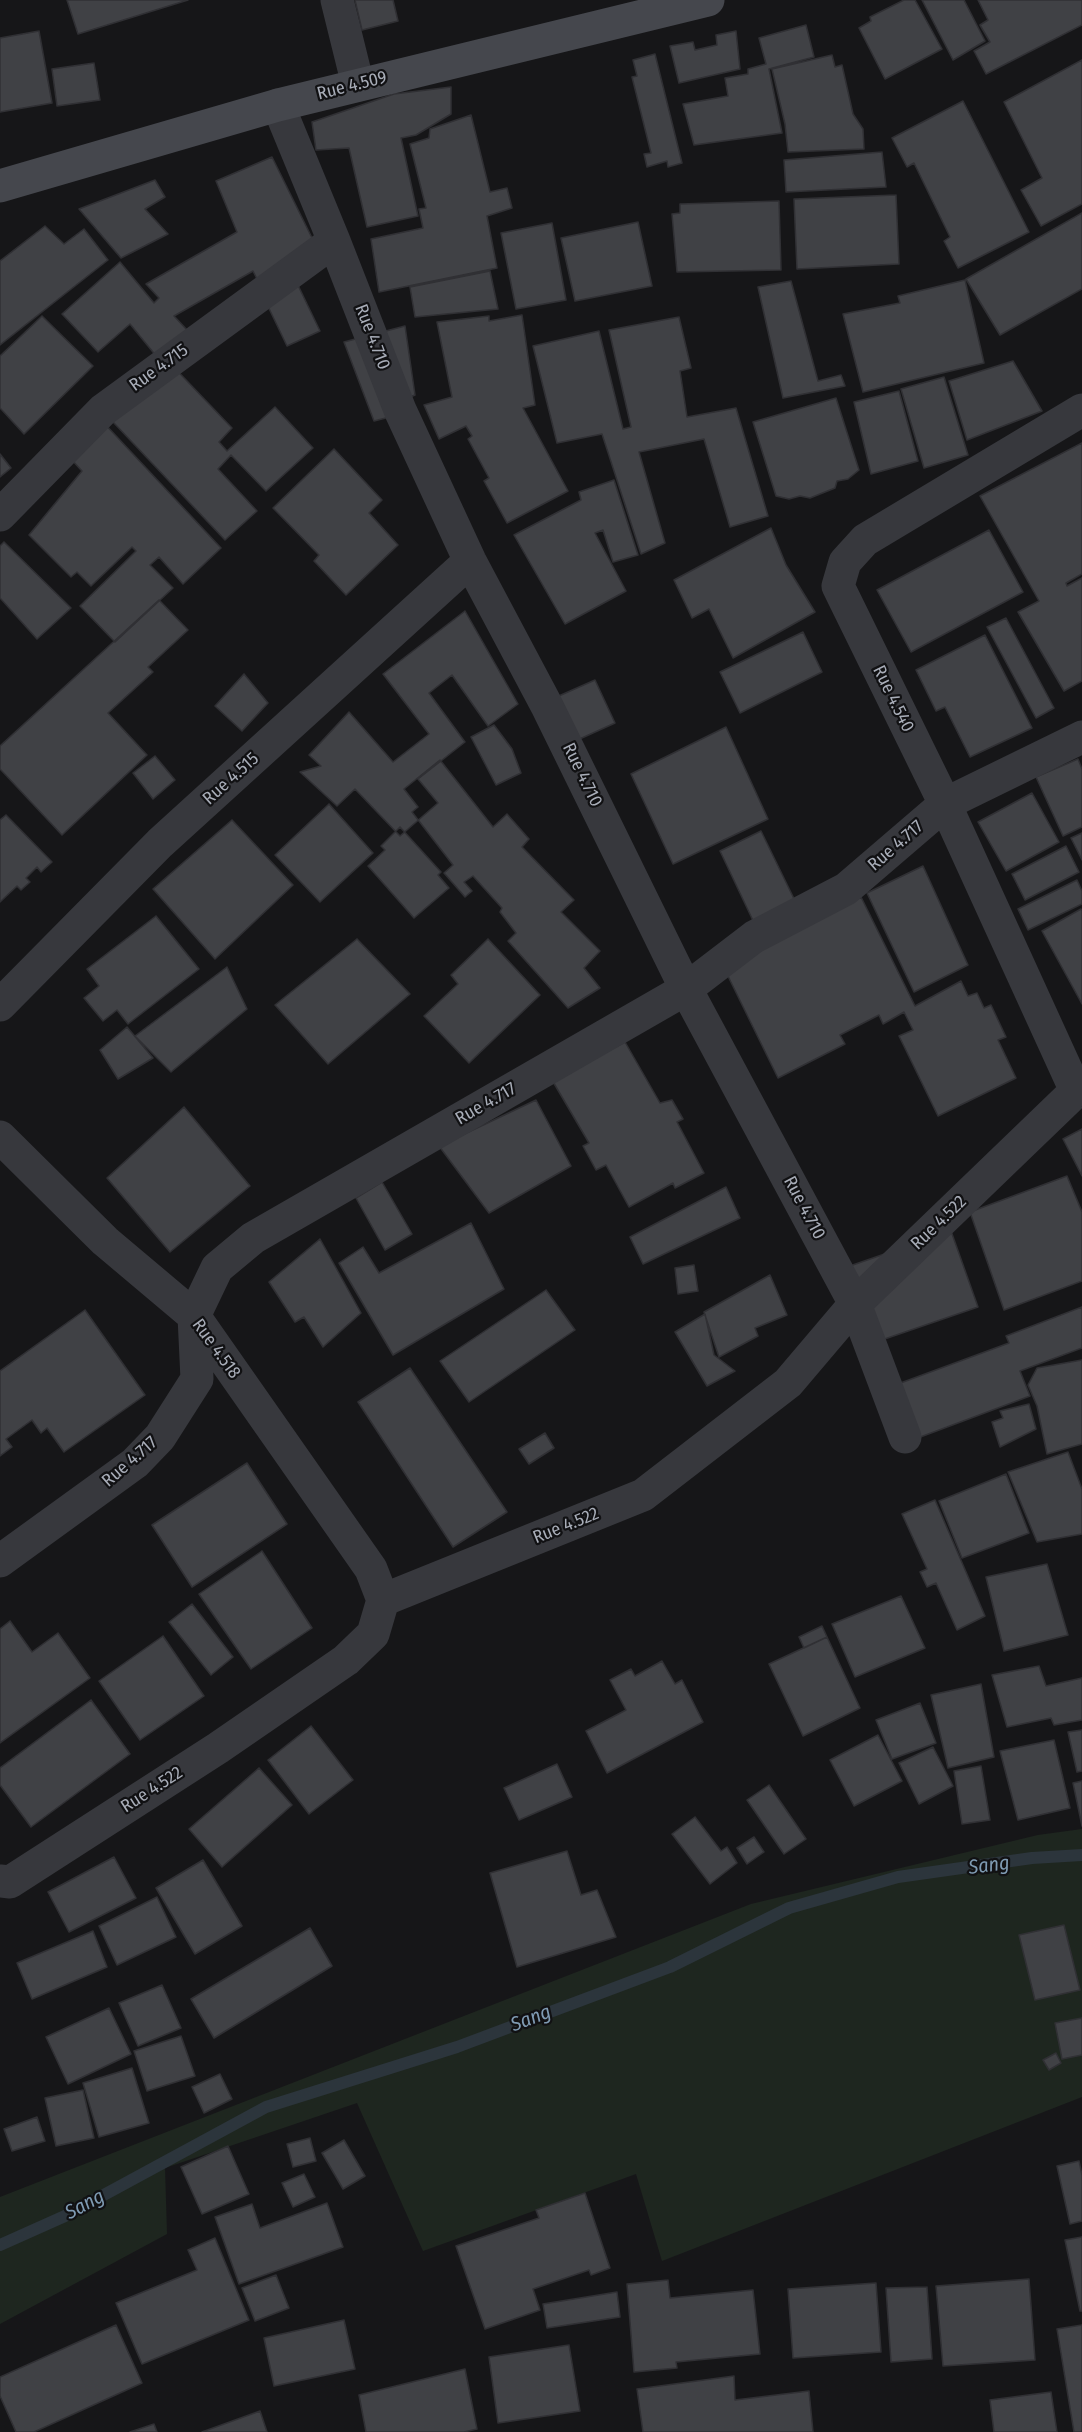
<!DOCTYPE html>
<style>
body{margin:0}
canvas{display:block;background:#161618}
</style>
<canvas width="1082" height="2432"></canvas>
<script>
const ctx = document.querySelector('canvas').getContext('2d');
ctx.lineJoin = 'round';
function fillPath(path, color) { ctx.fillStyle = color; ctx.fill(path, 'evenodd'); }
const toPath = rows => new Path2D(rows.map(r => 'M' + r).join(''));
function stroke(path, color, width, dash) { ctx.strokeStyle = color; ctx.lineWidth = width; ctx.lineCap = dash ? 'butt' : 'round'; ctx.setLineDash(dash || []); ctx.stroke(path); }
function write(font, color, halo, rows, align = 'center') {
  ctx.font = font + ' "Fira Sans Condensed",sans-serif'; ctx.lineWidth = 4.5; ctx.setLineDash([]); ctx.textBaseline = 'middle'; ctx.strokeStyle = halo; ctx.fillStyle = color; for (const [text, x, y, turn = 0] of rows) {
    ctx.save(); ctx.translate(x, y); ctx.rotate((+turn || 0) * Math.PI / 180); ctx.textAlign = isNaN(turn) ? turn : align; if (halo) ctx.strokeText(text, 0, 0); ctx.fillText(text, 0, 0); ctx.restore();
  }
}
const green = toPath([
 [1082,1829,1082,2097,662,2261,636,2174,423,2251,357,2103,165,2168,167,2234,0,2324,0,2197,751,1904,1038,1835]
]);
const stream = toPath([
 [0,2245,65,2216,266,2107,457,2047,670,1967,789,1908,898,1877,1032,1858,1082,1855]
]);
const building = toPath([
 [67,0,188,0,78,34,67,0],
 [355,0,393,0,398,21,362,30,355,0],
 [904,0,915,0,942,49,885,79,859,28,871,21,870,17,904,0],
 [922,0,964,0,985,41,953,60,922,0],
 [978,0,1082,0,1082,25,986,74,974,51,990,42,980,25,988,20,978,0],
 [806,25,814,57,769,69,782,133,694,145,683,104,728,96,725,78,748,74,748,69,766,64,759,38,806,25],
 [39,31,52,103,0,112,0,38,39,31],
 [736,31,740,69,679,83,670,46,693,42,695,50,717,45,716,35,736,31],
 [655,54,682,163,668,167,667,161,647,167,644,154,651,153,632,77,637,76,633,60,655,54],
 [832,55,835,67,842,65,853,114,863,129,864,149,788,152,785,124,772,69,832,55],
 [1082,60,1082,204,1041,226,1021,190,1042,178,1004,102,1082,60],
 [94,63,100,100,57,106,52,69,94,63],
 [451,87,451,114,416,135,401,138,418,216,367,227,349,148,316,150,312,122,394,94,451,87],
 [963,101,1029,232,958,268,944,241,950,237,914,163,907,167,892,138,963,101],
 [471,115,490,192,507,188,512,208,487,216,497,268,379,292,371,239,423,228,419,209,426,208,410,144,429,138,430,129,471,115],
 [882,152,886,187,786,192,784,160,882,152],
 [272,157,315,244,260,285,253,271,174,316,188,331,157,357,130,324,98,352,62,314,120,262,154,303,159,298,146,284,237,232,216,181,272,157],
 [155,180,165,197,145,209,168,234,121,258,79,209,155,180],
 [896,195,899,264,797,269,794,199,896,195],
 [779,201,781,270,677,272,672,214,680,213,680,204,779,201],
 [1082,213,1082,289,1000,335,966,279,1082,213],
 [638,222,652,286,575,301,561,238,638,222],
 [552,223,566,300,516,309,501,233,552,223],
 [45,226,64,244,84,229,108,260,0,345,0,261,45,226],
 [490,271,498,309,415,317,410,287,490,271],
 [295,279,320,331,287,346,263,296,295,279],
 [965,280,984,363,863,392,843,314,900,303,898,296,965,280],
 [791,281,818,381,841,375,845,386,783,398,758,287,791,281],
 [522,315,535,405,523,408,568,491,507,523,484,481,489,478,468,439,472,436,466,426,439,439,424,405,452,397,437,322,489,316,489,321,522,315],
 [42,316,93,366,24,434,0,408,0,356,42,316],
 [679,317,691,368,680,371,687,417,736,408,768,516,730,527,704,439,639,452,665,543,641,554,602,434,557,443,533,346,599,331,623,429,631,427,609,330,679,317],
 [405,326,415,395,405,399,413,411,374,421,344,342,405,326],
 [165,358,232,428,219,442,227,451,275,407,313,448,266,491,231,455,218,469,257,511,225,540,113,422,165,358],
 [1013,361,1042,411,967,440,949,381,1013,361],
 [944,377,968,455,924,468,901,389,944,377],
 [899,391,918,461,871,474,854,402,899,391],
 [836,398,859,470,848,479,837,481,835,488,810,498,800,496,789,499,776,496,753,422,836,398],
 [103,422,221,548,183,584,159,557,150,565,173,588,115,642,80,606,136,551,132,547,91,586,77,572,71,577,29,535,82,471,70,458,103,422],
 [1082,443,1082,574,1066,583,1067,586,1082,578,1082,681,1064,691,1018,612,1039,601,980,496,1082,443],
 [334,449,382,500,369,513,398,545,346,595,314,561,319,555,273,508,334,449],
 [0,454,11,468,0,477,0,454],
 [614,480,638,555,613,562,603,530,595,533,626,591,565,624,514,535,581,500,579,492,614,480],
 [771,528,786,565,815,612,733,658,709,609,692,618,674,580,771,528],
 [989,530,1023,592,911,652,877,590,989,530],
 [4,542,71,608,37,639,0,598,0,546,4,542],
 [159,600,188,630,148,667,153,672,108,713,147,755,62,835,0,769,0,746,159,600],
 [465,611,518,704,488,726,452,675,429,693,465,742,418,779,438,803,400,836,355,789,337,806,300,772,321,766,309,755,349,712,393,762,429,734,383,674,465,611],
 [1006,618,1054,708,1036,718,987,627,1006,618],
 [803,632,822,672,740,713,720,672,803,632],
 [985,635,1032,728,970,757,945,707,936,711,916,670,985,635],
 [244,674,268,703,242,731,215,706,244,674],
 [595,680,615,723,573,742,552,699,595,680],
 [494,725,512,749,521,773,496,785,471,737,494,725],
 [726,727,768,819,673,864,631,774,726,727],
 [155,756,175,780,153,799,133,773,155,756],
 [1078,759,1082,769,1082,827,1063,836,1036,777,1078,759],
 [440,760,493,827,507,814,529,839,522,847,574,900,561,912,600,951,584,968,600,988,568,1008,508,941,516,933,500,912,502,908,473,876,464,882,472,891,465,897,444,873,453,865,412,812,418,807,404,789,440,760],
 [1032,793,1059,842,1006,871,978,822,1032,793],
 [329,804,373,853,320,902,275,855,329,804],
 [6,815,52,862,41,872,37,867,26,878,30,882,21,890,17,886,0,902,0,820,6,815],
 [232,820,293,885,215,959,153,889,232,820],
 [400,827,441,872,438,875,449,888,414,918,368,866,385,850,381,846,400,827],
 [761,831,799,909,757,929,720,851,761,831],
 [1082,833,1082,860,1071,838,1082,833],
 [1066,846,1079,872,1025,900,1012,874,1066,846],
 [923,866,968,965,914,992,867,893,923,866],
 [1077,880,1082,891,1082,904,1028,930,1018,909,1077,880],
 [861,897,915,1006,961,981,968,996,977,993,984,1008,991,1005,1006,1037,998,1040,1016,1078,938,1116,899,1036,913,1030,904,1012,883,1024,879,1015,840,1035,845,1044,778,1078,724,968,861,897],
 [1081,909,1082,911,1082,1004,1042,931,1081,909],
 [156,916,199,969,128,1024,117,1010,103,1021,84,998,99,986,87,969,156,916],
 [357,939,410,994,328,1064,275,1005,357,939],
 [488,939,540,995,469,1063,424,1016,458,984,451,975,488,939],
 [227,967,247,1009,171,1072,135,1036,227,967],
 [127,1027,153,1058,118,1079,100,1050,127,1027],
 [625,1042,660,1103,672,1100,683,1119,677,1122,704,1173,675,1188,673,1183,629,1207,606,1165,596,1170,583,1146,589,1143,552,1080,625,1042],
 [536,1100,571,1166,489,1213,439,1146,536,1100],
 [184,1107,250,1186,170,1252,107,1178,184,1107],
 [1082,1129,1082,1176,1063,1139,1082,1129],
 [1067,1176,1082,1212,1082,1281,1004,1310,970,1212,1067,1176],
 [382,1182,412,1234,385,1250,356,1198,382,1182],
 [726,1187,740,1218,643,1264,630,1237,726,1187],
 [471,1223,504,1289,393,1355,339,1263,363,1247,379,1273,471,1223],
 [951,1231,978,1307,873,1343,847,1267,951,1231],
 [320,1239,361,1313,323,1347,304,1317,295,1322,269,1282,320,1239],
 [694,1265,698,1291,678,1294,675,1268,694,1265],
 [770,1275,787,1315,755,1328,758,1336,719,1357,704,1312,770,1275],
 [546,1290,575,1330,469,1402,440,1361,546,1290],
 [1082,1307,1082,1348,1020,1371,1030,1396,907,1442,887,1388,1009,1343,1006,1336,1082,1307],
 [85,1310,145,1395,64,1452,47,1428,41,1433,32,1420,6,1439,12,1447,0,1456,0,1371,85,1310],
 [705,1314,714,1355,735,1371,707,1386,675,1332,705,1314],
 [1082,1360,1082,1444,1047,1454,1037,1406,1028,1385,1037,1368,1082,1360],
 [410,1368,507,1512,453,1547,358,1402,410,1368],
 [1029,1404,1036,1429,1000,1447,992,1422,1003,1418,1000,1411,1029,1404],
 [545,1433,554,1448,529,1464,519,1449,545,1433],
 [1068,1452,1082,1489,1082,1534,1037,1542,1008,1472,1068,1452],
 [247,1463,287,1524,192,1587,152,1525,247,1463],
 [1006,1474,1029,1533,962,1558,939,1501,1006,1474],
 [935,1500,985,1616,957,1630,936,1583,927,1587,920,1572,927,1569,902,1514,935,1500],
 [262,1551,312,1628,251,1669,199,1594,262,1551],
 [1047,1564,1068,1635,1004,1651,986,1577,1047,1564],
 [901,1596,925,1648,855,1677,832,1624,901,1596],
 [192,1604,233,1657,211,1675,169,1622,192,1604],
 [10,1621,32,1652,58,1633,90,1678,0,1743,0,1629,10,1621],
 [822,1626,827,1637,804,1648,799,1637,822,1626],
 [163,1636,204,1696,140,1740,99,1681,163,1636],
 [827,1637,860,1708,803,1736,769,1664,827,1637],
 [662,1661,675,1684,682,1680,703,1722,607,1773,586,1731,626,1710,610,1680,631,1669,635,1676,662,1661],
 [1039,1666,1046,1686,1082,1678,1082,1720,1054,1725,1051,1718,1007,1727,992,1675,1039,1666],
 [981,1684,994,1757,948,1768,931,1695,981,1684],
 [91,1700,130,1754,31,1827,0,1785,0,1768,91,1700],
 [920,1703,936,1743,892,1759,876,1720,920,1703],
 [311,1726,353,1780,309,1814,268,1760,311,1726],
 [1082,1730,1082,1771,1077,1772,1068,1732,1082,1730],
 [878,1735,902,1781,854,1806,830,1760,878,1735],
 [1054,1740,1070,1808,1018,1820,1000,1751,1054,1740],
 [933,1747,953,1786,919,1804,899,1763,933,1747],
 [557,1764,572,1797,519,1820,504,1788,557,1764],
 [981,1766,990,1820,962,1824,954,1771,981,1766],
 [259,1768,292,1805,222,1867,189,1829,259,1768],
 [1082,1781,1082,1826,1073,1783,1082,1781],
 [769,1785,806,1839,784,1854,747,1800,769,1785],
 [695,1817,721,1851,727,1847,737,1863,710,1884,672,1834,695,1817],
 [754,1837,764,1852,747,1864,737,1848,754,1837],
 [567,1851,581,1895,597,1890,616,1937,517,1967,490,1873,567,1851],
 [114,1857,136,1898,69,1932,48,1892,114,1857],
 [203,1860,242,1926,195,1954,156,1888,203,1860],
 [157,1897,176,1937,117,1965,99,1926,157,1897],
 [1064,1925,1080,1990,1035,2000,1019,1935,1064,1925],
 [310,1928,332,1966,214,2038,191,1999,310,1928],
 [93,1931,107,1967,32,1999,17,1963,93,1931],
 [162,1985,181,2028,138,2046,119,2003,162,1985],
 [109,2008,131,2054,68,2084,46,2037,109,2008],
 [1082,2018,1082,2055,1062,2059,1055,2023,1082,2018],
 [181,2036,195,2076,147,2091,134,2051,181,2036],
 [1056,2053,1061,2063,1049,2070,1043,2060,1056,2053],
 [132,2068,149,2123,99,2137,83,2083,132,2068],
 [220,2074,232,2099,204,2113,192,2087,220,2074],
 [83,2090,94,2138,56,2146,45,2098,83,2090],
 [37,2117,45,2141,12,2151,4,2129,37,2117],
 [310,2138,316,2161,293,2167,287,2144,310,2138],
 [344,2140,365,2176,343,2189,322,2153,344,2140],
 [228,2146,249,2194,202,2214,181,2167,228,2146],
 [1079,2161,1082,2175,1082,2221,1070,2224,1057,2166,1079,2161],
 [304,2174,315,2197,293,2207,282,2183,304,2174],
 [585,2193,610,2268,591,2275,589,2270,533,2289,540,2310,485,2329,456,2246,539,2218,536,2210,585,2193],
 [327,2203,343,2247,239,2284,215,2217,252,2204,260,2228,327,2203],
 [1082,2237,1082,2311,1080,2311,1065,2240,1082,2237],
 [215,2238,249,2320,142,2364,116,2303,197,2270,188,2250,215,2238],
 [276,2275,289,2308,255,2321,242,2288,276,2275],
 [1029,2279,1035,2360,943,2366,936,2286,1029,2279],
 [668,2280,670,2298,753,2290,760,2354,676,2362,677,2368,634,2372,627,2284,668,2280],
 [876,2283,881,2352,793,2358,788,2289,876,2283],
 [927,2287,932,2359,891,2362,886,2288,927,2287],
 [617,2292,620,2317,547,2328,543,2304,617,2292],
 [344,2320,355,2369,274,2386,264,2338,344,2320],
 [116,2325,142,2383,34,2432,16,2432,0,2396,0,2377,116,2325],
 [1082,2325,1082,2432,1074,2432,1057,2329,1082,2325],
 [569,2345,580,2411,498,2423,489,2357,569,2345],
 [465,2369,477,2429,464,2432,366,2432,359,2395,465,2369],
 [734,2376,735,2400,809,2391,813,2432,643,2432,637,2389,734,2376],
 [1051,2392,1057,2432,994,2432,990,2400,1051,2392],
 [260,2411,267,2432,202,2432,260,2411],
 [154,2424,157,2432,130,2432,154,2424]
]);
const street = toPath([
 [337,0,358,85],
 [278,105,334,241,400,410,470,561,547,706,686,989,855,1304,905,1437],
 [0,515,103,410,334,241],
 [0,1005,160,843,470,561],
 [1076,1091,945,804,838,586,845,562,865,540,1082,410],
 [0,1137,105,1241,194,1316,371,1569,383,1600],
 [0,1561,135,1463,160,1437,197,1379,194,1316,217,1268,253,1238,686,989,754,937,846,889,945,804,1082,737],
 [0,1881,10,1882,218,1748,346,1660,373,1634,383,1600,643,1495,788,1383,855,1304,1076,1091,1082,1088]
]);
const secondary = toPath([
 [0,186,278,105,708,0]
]);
const streetNames = [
 ["Rue 4.509",352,86,-14],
 ["Rue 4.710",372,337,69],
 ["Rue 4.715",159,368,-36],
 ["Rue 4.540",893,699,64],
 ["Rue 4.710",582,775,64],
 ["Rue 4.515",231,779,-42],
 ["Rue 4.717",896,846,-41],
 ["Rue 4.717",486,1104,-30],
 ["Rue 4.710",804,1208,62],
 ["Rue 4.522",939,1223,-44],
 ["Rue 4.518",216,1349,54],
 ["Rue 4.717",130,1462,-41],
 ["Rue 4.522",566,1526,-22],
 ["Rue 4.522",152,1790,-33]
];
const waterNames = [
 ["Sang",989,1866,-7],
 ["Sang",531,2019,-21],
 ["Sang",85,2205,-28]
];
fillPath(green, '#1e261f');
stroke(stream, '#2c353c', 12);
fillPath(building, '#404145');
stroke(building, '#303034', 1.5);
stroke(street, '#37383d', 33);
stroke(secondary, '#45474d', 33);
write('18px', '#a8adb8', '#111113', streetNames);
write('italic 20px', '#7f9bb3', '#111113', waterNames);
</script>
